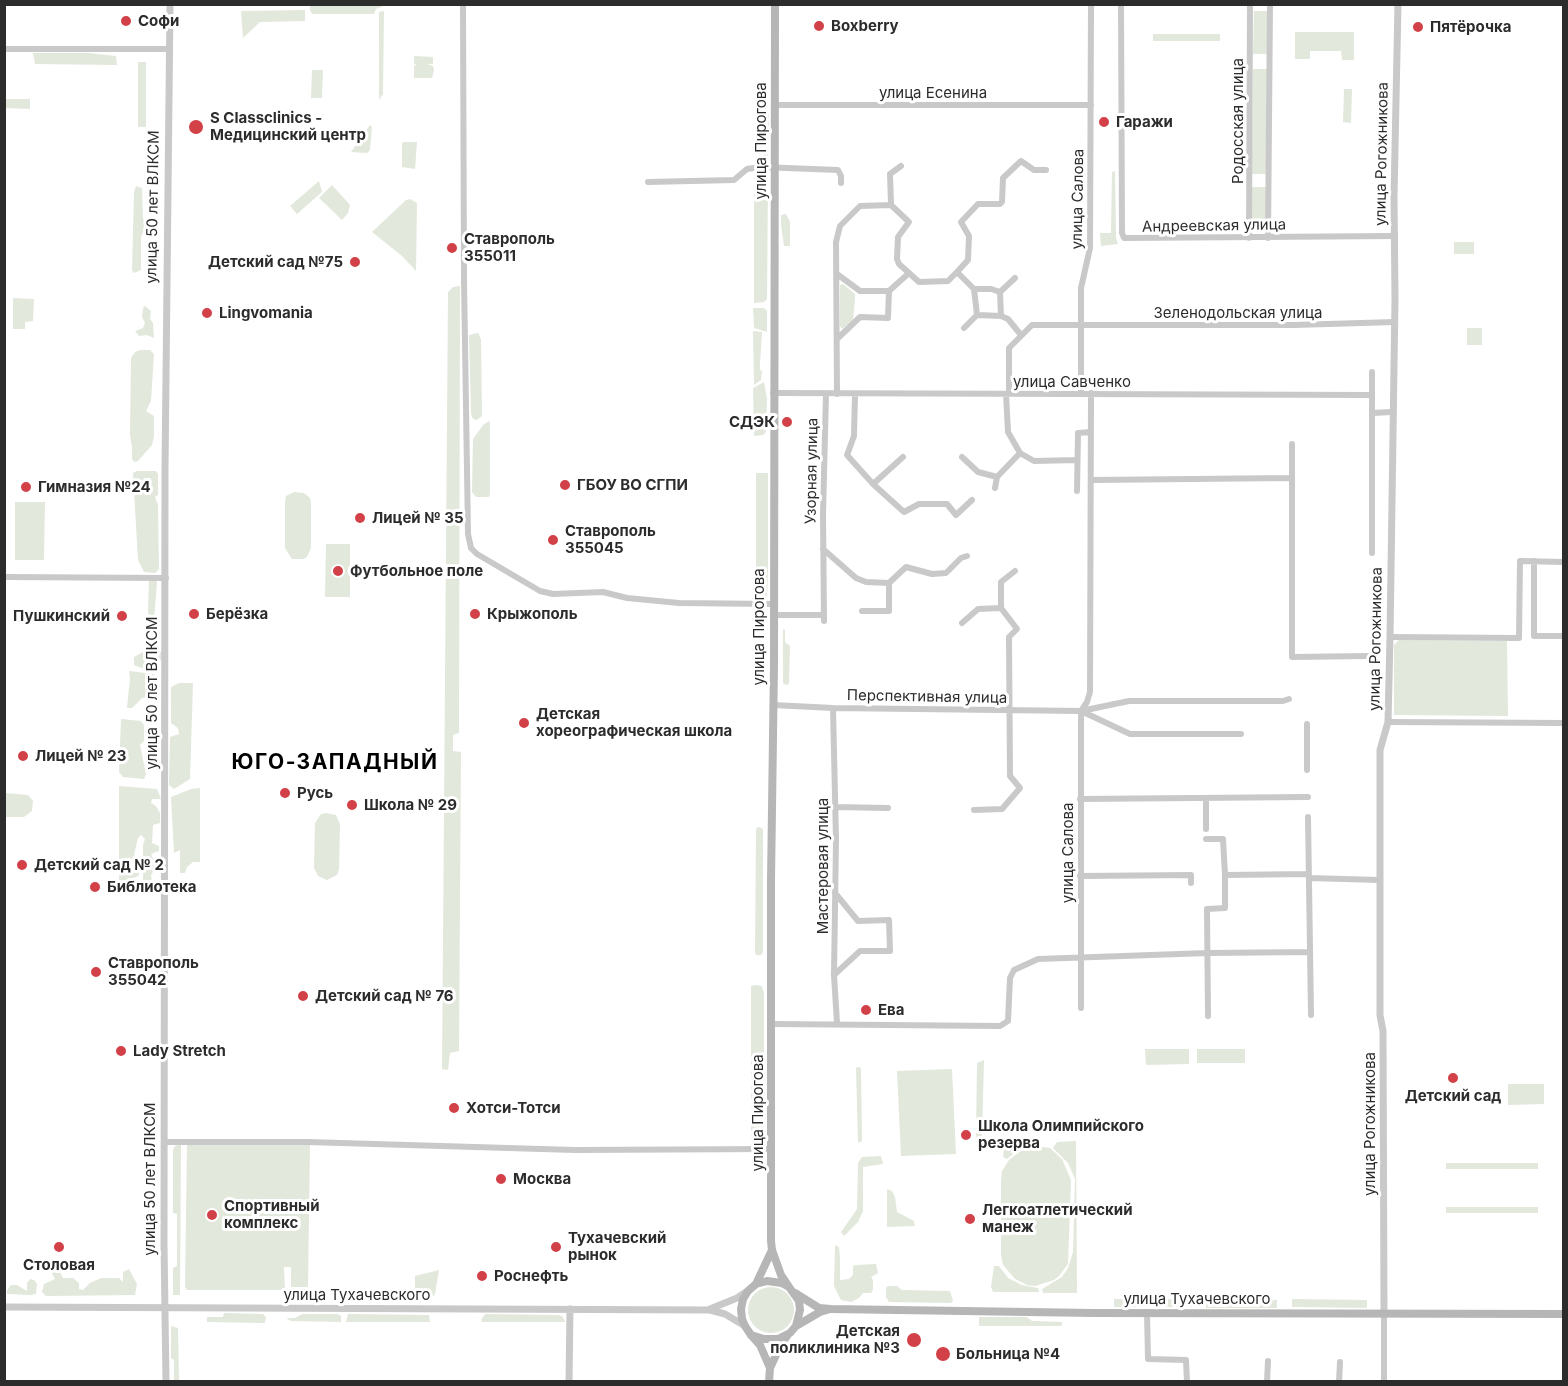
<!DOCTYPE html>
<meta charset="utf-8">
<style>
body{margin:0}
#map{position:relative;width:1568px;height:1386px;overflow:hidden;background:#fff;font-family:Inter,sans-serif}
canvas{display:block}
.frame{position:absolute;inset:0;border:6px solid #2c2c2c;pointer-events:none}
</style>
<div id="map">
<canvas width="1568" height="1386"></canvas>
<div class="frame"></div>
</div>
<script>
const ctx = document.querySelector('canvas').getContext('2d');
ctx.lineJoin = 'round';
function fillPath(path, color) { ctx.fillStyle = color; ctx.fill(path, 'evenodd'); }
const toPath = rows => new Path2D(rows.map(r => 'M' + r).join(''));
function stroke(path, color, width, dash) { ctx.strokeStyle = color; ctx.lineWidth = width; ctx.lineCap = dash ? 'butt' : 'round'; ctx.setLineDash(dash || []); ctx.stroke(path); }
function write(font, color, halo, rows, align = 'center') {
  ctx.font = font + ' Inter,sans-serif'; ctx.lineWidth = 6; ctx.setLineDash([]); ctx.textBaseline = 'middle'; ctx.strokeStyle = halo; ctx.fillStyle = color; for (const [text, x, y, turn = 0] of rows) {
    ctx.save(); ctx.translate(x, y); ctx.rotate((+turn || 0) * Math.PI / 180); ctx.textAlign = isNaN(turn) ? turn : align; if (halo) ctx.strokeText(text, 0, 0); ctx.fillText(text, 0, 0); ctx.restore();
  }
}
const green = toPath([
 [383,4,383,6,376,9,374,14,312,14,310,10,310,5],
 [305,10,305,21,260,22,243,38,241,11],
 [384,11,383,94,379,100,379,12],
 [1254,11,1267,11,1267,54,1253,54],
 [1295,32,1354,32,1354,60,1342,60,1341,51,1310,51,1310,59,1295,59],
 [1153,34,1220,34,1220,41,1153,41],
 [33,53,89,53,116,56,117,65,35,64],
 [414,56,433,57,433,64,427,64,433,66,434,70,432,78,414,78,414,66,417,65,414,64],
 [138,62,146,62,146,127,138,127],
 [1253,69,1267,69,1266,174,1252,174],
 [312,70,323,70,322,98,311,98],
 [1344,89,1352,89,1351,123,1343,122],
 [5,99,30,99,30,109,5,108],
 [764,111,769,113,768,158,763,164],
 [370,125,372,127,370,150,367,153,351,152],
 [404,142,417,142,415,169,402,167,402,143],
 [761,169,768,176,767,299,764,302,754,303,754,171],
 [1115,171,1116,238,1118,244,1101,246,1100,233,1111,233,1112,172],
 [319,181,322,192,297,214,290,206],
 [332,185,350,205,348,213,342,220,319,198],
 [136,186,142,188,143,219,147,223,141,237,141,270,134,273,132,270,134,192],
 [1252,187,1266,187,1266,230,1252,230],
 [410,199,417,203,416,271,402,256,372,232,406,200],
 [786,214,790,222,790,246,784,246,781,225,781,215],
 [1454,242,1474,242,1474,254,1454,254],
 [843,284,855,294,855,300,853,320,842,329,840,326,840,285],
 [460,286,459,733,453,735,453,751,461,752,459,1051,450,1053,448,1070,442,1069,448,292,453,287],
 [13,298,34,299,33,321,25,322,25,329,13,329],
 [145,306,151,311,150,319,153,323,154,338,147,335,139,336,135,331,143,328,145,323,142,317,143,308],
 [753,308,764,308,767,311,767,332,754,328],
 [1467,328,1482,328,1482,345,1467,345],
 [753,331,762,332,760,364,760,370,762,371,761,380,754,385],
 [478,333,481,339,482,416,477,420,473,419,471,414,469,335],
 [140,350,150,350,154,354,151,401,146,411,154,416,154,436,152,445,138,461,134,462,132,459,132,447,130,435,131,358,135,352],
 [764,382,767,398,766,432,763,435,754,436,753,388],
 [490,421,490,494,489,497,476,497,472,492,473,439,484,424],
 [137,471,156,471,158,474,158,495,155,497,158,505,159,569,155,573,144,572,138,560,133,473],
 [756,473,768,473,768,573,767,598,764,600,756,599],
 [294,492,304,493,310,498,311,503,311,548,307,557,303,559,292,559,285,548,285,502,286,496],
 [15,502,45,502,44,560,15,560],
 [326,544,350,544,350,597,325,597],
 [149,578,156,580,157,583,154,620,151,620,148,612],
 [150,629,160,632,160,637,155,639,155,645,156,650,162,653,163,656,156,668,150,671,134,665,134,657,145,651,146,634],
 [783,629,785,630,785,642,790,646,789,684,786,685,783,683],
 [1399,640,1507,641,1508,716,1394,715,1394,645],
 [129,671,154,674,155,677,151,696,142,698,132,708,127,708,130,678],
 [179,683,193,683,190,779,174,789,169,785,170,737,179,734,178,728,171,723,171,687],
 [121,719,141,721,144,725,144,741,140,745,146,774,144,779,123,777,119,772],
 [119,786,157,789,161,799,152,799,151,803,156,806,160,813,160,823,153,825,152,843,159,846,159,851,151,854,157,866,151,875,152,884,157,886,157,891,143,890,143,845,145,839,141,835,138,838,134,855,139,861,139,875,133,879,135,882,133,885,119,885],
 [200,788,200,862,193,862,187,867,185,873,180,873,180,850,174,853,171,797,191,789],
 [5,793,28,795,33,801,32,811,24,817,5,817],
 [326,813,336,815,340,824,339,869,337,875,327,880,318,876,314,868,315,823,321,814],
 [757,827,762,828,763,830,763,952,761,955,756,955,755,952,756,830],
 [755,985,762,986,764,994,764,1140,759,1143,751,1140,751,986],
 [1145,1049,1189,1049,1189,1064,1146,1065],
 [1197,1049,1245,1049,1245,1063,1197,1063],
 [984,1060,982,1137,980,1141,976,1139,976,1137,977,1063],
 [858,1067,861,1068,862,1141,858,1143,856,1068],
 [952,1069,956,1154,901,1156,897,1071],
 [1508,1084,1544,1084,1544,1104,1508,1105],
 [984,1140,1024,1142,1024,1146,1007,1159,1003,1157,1004,1148,980,1149,979,1143],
 [1076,1141,1077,1293,1043,1293,1042,1289,1062,1277,1068,1268,1073,1252,1075,1179,1068,1163,1053,1148,1057,1142],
 [187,1143,310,1144,308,1287,291,1287,291,1267,284,1267,285,1290,187,1290,185,1287],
 [181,1144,180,1295,173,1295,173,1268,177,1266,177,1214,173,1213,173,1150,175,1146],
 [1036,1146,1050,1148,1062,1159,1071,1180,1068,1264,1059,1276,1054,1280,1035,1286,1027,1285,1015,1279,1003,1265,1001,1255,1001,1182,1002,1171,1009,1160,1019,1152],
 [881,1156,883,1164,863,1167,863,1211,858,1222,844,1236,841,1232,857,1209,858,1163,862,1157],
 [1446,1163,1538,1163,1538,1169,1446,1169],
 [887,1189,892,1191,895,1197,897,1212,914,1221,915,1226,887,1227],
 [1446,1207,1538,1207,1538,1213,1446,1213],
 [835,1245,839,1247,840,1257,840,1280,849,1279,853,1275,853,1266,856,1265,876,1264,878,1273,871,1277,873,1280,873,1290,871,1293,863,1293,859,1298,851,1302,841,1300,834,1286],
 [50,1263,56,1264,63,1278,73,1278,79,1283,79,1289,83,1290,90,1283,101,1278,119,1278,123,1282,123,1272,129,1269,137,1284,135,1295,46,1296,42,1292,44,1284,55,1279,50,1269],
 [994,1266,999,1266,1008,1278,1022,1285,1038,1288,1039,1292,993,1292,991,1287],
 [439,1270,435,1294,428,1301,418,1302,415,1297,415,1276],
 [30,1279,34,1280,37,1284,36,1294,30,1295,7,1294,7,1290,11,1285,17,1285,27,1291,27,1283],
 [888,1286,897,1286,902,1290,950,1291,953,1301,951,1303,889,1302,886,1297,886,1288],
 '748 1310a23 23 0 1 1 46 0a23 23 0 1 1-46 0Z',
 [411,1290,410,1299,406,1302,404,1302,404,1298,356,1297,355,1301,350,1297,350,1291],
 [1114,1299,1192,1299,1192,1307,1114,1307],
 [1292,1299,1367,1300,1367,1308,1292,1307],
 [1206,1300,1277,1300,1277,1308,1206,1308],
 [224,1313,263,1314,266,1317,265,1323,207,1322,207,1317,223,1317],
 [302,1314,338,1314,341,1316,341,1322,291,1321,286,1318,295,1318],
 [348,1314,429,1315,430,1322,346,1322],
 [485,1314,559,1315,563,1317,565,1322,482,1322,481,1320],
 [979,1317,1027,1317,1032,1321,1062,1322,1062,1324,1061,1326,979,1326],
 [171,1326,178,1328,179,1381,174,1381,174,1360,171,1358]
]);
const minor = toPath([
 [463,4,464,280,468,534,471,548,477,554,540,591,553,594,603,592,627,598,679,603,773,604],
 [1121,4,1122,233,1124,238,1395,236],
 [4,49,168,49],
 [775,105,1091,105],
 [901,166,890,174,891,205,909,222,898,237,897,259,899,264,919,282,948,281,957,272],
 [648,182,734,180,747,169,761,167,838,170,841,176,841,183],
 [1249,238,1250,4],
 [1268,238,1270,4],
 [837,274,860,291,889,291,909,273],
 [974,289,991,289,1000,292],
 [977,315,974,289,957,272,968,260,969,236,961,222,978,204,1000,204,1002,202,1003,178,1021,161,1034,170,1046,170],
 [1001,316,1000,292,1015,278],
 [964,328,977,315,1001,316,1008,319,1021,335],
 [837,339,860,317,888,318,889,291],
 [1372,372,1372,553],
 [773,393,1372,395],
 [1081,393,1081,288,1090,248,1091,4],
 [837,394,836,242,840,226,860,206,891,205],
 [855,394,854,436,847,455,873,484,904,512,919,504,947,504,956,515,972,500],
 [1006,394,1008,432,1020,453,1034,461,1077,460],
 [1009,394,1009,348,1032,325,1294,325,1395,322],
 [1372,413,1392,412],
 [1292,444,1292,657,1368,656],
 [962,457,978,472,997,477],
 [1091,480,1291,478],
 [873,484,903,457],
 [995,488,997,477,1020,453],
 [1077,491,1078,433,1091,432],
 [823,549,856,578,866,582,889,583,906,567,932,574,946,573,961,558,967,556],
 [1534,561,1534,636,1564,636],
 [4,577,166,578],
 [1001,608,1001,582,1015,571],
 [862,611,889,611,889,583],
 [773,615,824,615],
 [824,621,823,515,826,394],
 [962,623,978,609,1001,608],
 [1390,637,1519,638,1520,561,1564,562],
 [773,705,833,708,1081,711,1129,701,1283,701,1289,699],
 [833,708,836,840,834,975,837,1023],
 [1081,711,1130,734,1241,734],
 [1388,722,1564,723],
 [1307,724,1307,770],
 [1206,798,1206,829],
 [1080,799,1308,797],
 [835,807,888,808],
 [974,810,1002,809,1020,788,1010,776,1009,637,1017,629,1001,608],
 [1308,817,1311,1015],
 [1206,839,1223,839,1225,875,1309,874],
 [1080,876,1191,875,1191,883],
 [1309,878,1379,880],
 [834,975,860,951,890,951,889,920,858,921,835,893],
 [1081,1008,1081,711,1087,702,1090,692,1091,393],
 [1208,1016,1207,909,1225,908,1225,875],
 [772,1024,1000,1026,1008,1021,1010,978,1014,970,1038,959,1208,953,1310,952],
 [164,1142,307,1142,575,1150,772,1149],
 [1147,1312,1148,1359,1186,1360,1187,1382],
 [1384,1313,1384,1382],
 [1267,1382,1268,1361],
 [1339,1382,1340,1362]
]);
const tertiary = toPath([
 [4,1307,710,1310,725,1314,745,1326],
 [710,1309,737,1298,746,1292],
 [1384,1313,1383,1031,1380,1015,1380,750,1388,722,1390,637,1395,299,1394,197,1398,4],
 [166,1382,164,1244,165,469,170,4],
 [569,1382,570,1309]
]);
const secondary = toPath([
 [775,4,774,664,771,881,771,1241,772,1250,781,1275,789,1287],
 [756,1284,772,1250],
 [795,1293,819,1308,831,1309,1094,1313,1564,1314],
 [796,1326,820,1312,827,1310],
 [751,1335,764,1339,778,1339,790,1333,796,1326,800,1310,799,1301,789,1287,782,1283,767,1281,756,1284,748,1291,743,1299,741,1309,742,1319,745,1326,751,1335,760,1345,770,1368],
 [769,1382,770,1368,781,1344,787,1336]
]);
const markers = [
 [126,21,6,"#d24048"],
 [819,26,6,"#d24048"],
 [1418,27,6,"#d24048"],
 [1104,122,6,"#d24048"],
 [196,127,8,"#d24048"],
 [452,248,6,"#d24048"],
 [355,262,6,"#d24048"],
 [207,313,6,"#d24048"],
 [787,422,6,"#d24048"],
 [565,485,6,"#d24048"],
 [26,487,6,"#d24048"],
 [360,518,6,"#d24048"],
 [553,540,6,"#d24048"],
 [338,571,6,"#d24048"],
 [194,614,6,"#d24048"],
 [475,614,6,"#d24048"],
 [122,616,6,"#d24048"],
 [524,723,6,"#d24048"],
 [23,756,6,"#d24048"],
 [285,793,6,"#d24048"],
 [352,805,6,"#d24048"],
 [22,865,6,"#d24048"],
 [95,887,6,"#d24048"],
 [96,972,6,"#d24048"],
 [303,996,6,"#d24048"],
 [866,1010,6,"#d24048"],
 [121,1051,6,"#d24048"],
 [1453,1078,6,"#d24048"],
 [454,1108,6,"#d24048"],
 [966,1135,6,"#d24048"],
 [501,1179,6,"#d24048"],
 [212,1215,6,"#d24048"],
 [970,1219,6,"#d24048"],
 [59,1247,6,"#d24048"],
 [556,1247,6,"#d24048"],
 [482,1276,6,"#d24048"],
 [914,1340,8,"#d24048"],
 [943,1354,8,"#d24048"]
];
const poiNames = [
 ["Софи",138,21],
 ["Boxberry",831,26],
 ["Пятёрочка",1430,27],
 ["S Classclinics -",210,118],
 ["Медицинский центр",210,135],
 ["Гаражи",1116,122],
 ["Ставрополь",464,239],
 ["355011",464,256],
 ["Детский сад №75",343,262,"right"],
 ["Lingvomania",219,313],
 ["СДЭК",775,422,"right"],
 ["ГБОУ ВО СГПИ",577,485],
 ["Гимназия №24",38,487],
 ["Лицей № 35",372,518],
 ["Ставрополь",565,531],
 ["355045",565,548],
 ["Футбольное поле",350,571],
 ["Берёзка",206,614],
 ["Крыжополь",487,614],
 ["Пушкинский",110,616,"right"],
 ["Детская",536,714],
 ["хореографическая школа",536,731],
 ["Лицей № 23",35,756],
 ["Русь",297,793],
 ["Школа № 29",364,805],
 ["Детский сад № 2",34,865],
 ["Библиотека",107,887],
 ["Ставрополь",108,963],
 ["355042",108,980],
 ["Детский сад № 76",315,996],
 ["Ева",878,1010],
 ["Lady Stretch",133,1051],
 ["Детский сад",1453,1096,"center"],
 ["Хотси-Тотси",466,1108],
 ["Школа Олимпийского",978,1126],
 ["резерва",978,1143],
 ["Москва",513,1179],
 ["Спортивный",224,1206],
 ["комплекс",224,1223],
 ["Легкоатлетический",982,1210],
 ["манеж",982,1227],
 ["Тухачевский",568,1238],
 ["рынок",568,1255],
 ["Столовая",59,1265,"center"],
 ["Роснефть",494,1276],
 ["Детская",900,1331,"right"],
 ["поликлиника №3",900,1348,"right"],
 ["Больница №4",956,1354]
];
const streetNames = [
 ["улица Есенина",933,93],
 ["Родосская улица",1238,121,-90],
 ["улица Пирогова",761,141,-90],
 ["улица Рогожникова",1382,154,-89],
 ["улица Салова",1078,199,-89],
 ["улица 50 лет ВЛКСМ",153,207,-89],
 ["Андреевская улица",1214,226,-1],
 ["Зеленодольская улица",1238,313],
 ["улица Савченко",1072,382],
 ["Узорная улица",812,471,-89],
 ["улица Пирогова",759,627,-90],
 ["улица Рогожникова",1376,639,-89],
 ["улица 50 лет ВЛКСМ",152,693,-90],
 ["Перспективная улица",927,697,1],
 ["улица Салова",1068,853,-90],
 ["Мастеровая улица",823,866,-90],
 ["улица Пирогова",758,1113,-90],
 ["улица Рогожникова",1370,1124,-90],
 ["улица 50 лет ВЛКСМ",150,1179,-90],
 ["улица Тухачевского",357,1295],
 ["улица Тухачевского",1197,1299]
];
const districtNames = [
 ["ЮГО-ЗАПАДНЫЙ",335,763]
];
fillPath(green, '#e2e8db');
stroke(minor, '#c9c9c9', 6);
stroke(tertiary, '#c9c9c9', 7);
stroke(secondary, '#b6b6b6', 8);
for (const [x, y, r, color] of markers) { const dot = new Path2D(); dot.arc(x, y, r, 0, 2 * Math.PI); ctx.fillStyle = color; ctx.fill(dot); stroke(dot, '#fff', 2); }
write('bold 15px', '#2c2c2c', '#fff', poiNames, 'left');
write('15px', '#2c2c2c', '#fff', streetNames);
ctx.letterSpacing = '1.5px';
write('bold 21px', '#000', '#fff', districtNames);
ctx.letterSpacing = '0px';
</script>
